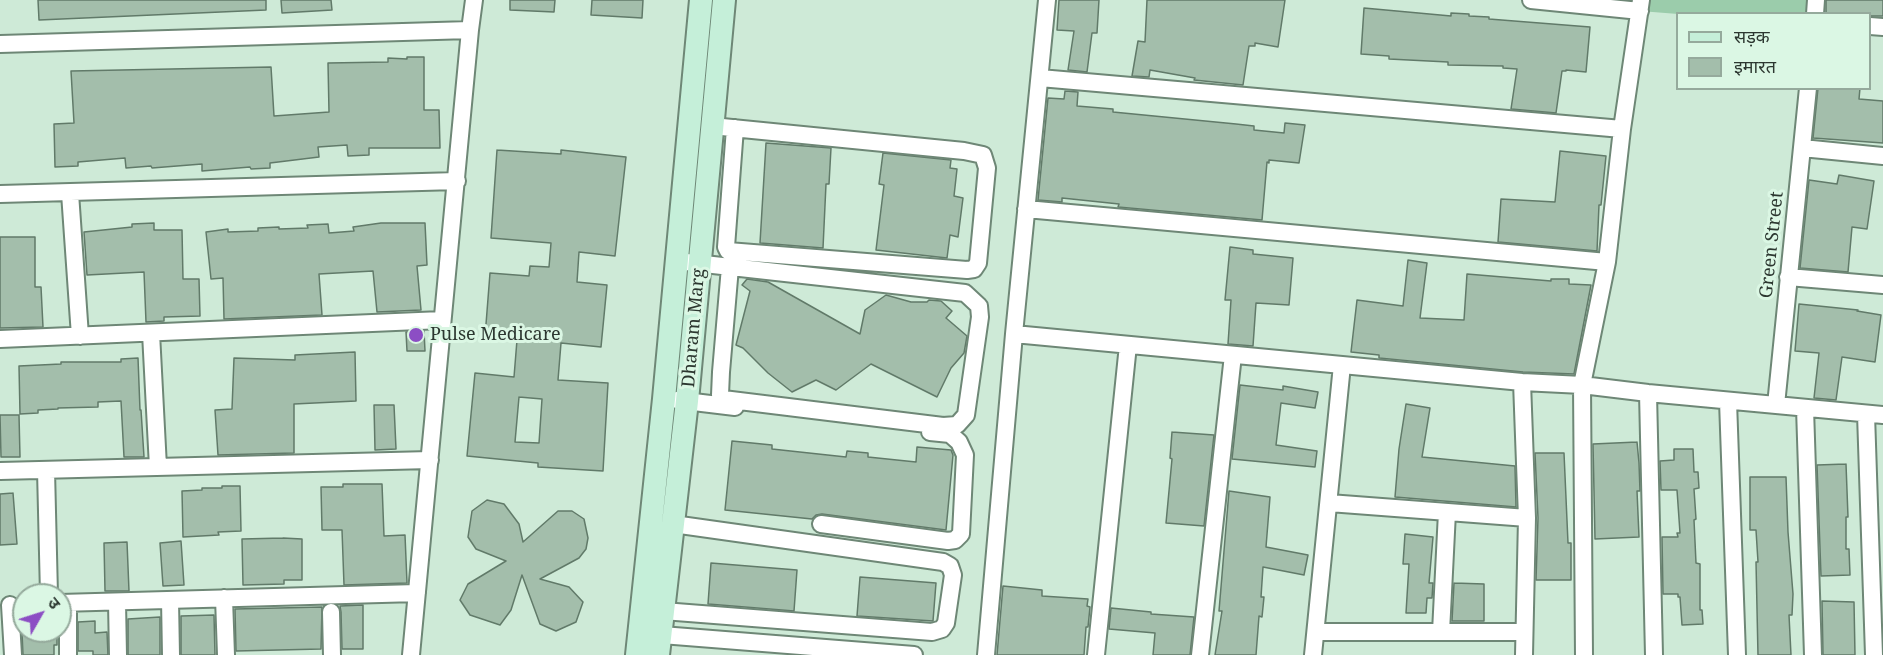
<!DOCTYPE html>
<meta charset="utf-8">
<style>
body{margin:0}
#map{position:relative;width:1883px;height:655px;overflow:hidden;background:#ceead7;font-family:"Noto Serif","Noto Sans Devanagari",serif}
canvas{display:block}
.legend{position:absolute;left:1676px;top:12px;width:195px;height:78px;box-sizing:border-box;background:#dbf7e4;border:2px solid #95aa9c;margin:0;padding:8px 10px;list-style:none;font-size:18px;color:#2c3730}
.legend li{display:flex;align-items:center;gap:12px;height:30px}
.legend b{width:30px;border:2px solid #95aa9c}
.north{position:absolute;left:12px;top:583px;width:60px;height:60px;box-sizing:border-box;background:#dbf7e4;border:2px solid #95aa9c;border-radius:50%;rotate:51deg;font-size:16px;font-weight:700;line-height:24px;text-align:center;color:#2c3730}
.north::after{content:'';display:block;margin:auto;width:21px;height:27px;background:#8c4ec4;clip-path:polygon(50% 0,100% 100%,50% 72%,0 100%)}
</style>
<div id="map">
<canvas width="1883" height="655"></canvas>
<ul class="legend">
<li><b style="height:8px;background:#c5efd9"></b>सड़क</li>
<li><b style="height:16px;background:#a3beab"></b>इमारत</li>
</ul>
<div class="north">उ</div>
</div>
<script>
const ctx = document.querySelector('canvas').getContext('2d');
ctx.lineJoin = 'round';
function fillPath(path, color) { ctx.fillStyle = color; ctx.fill(path, 'evenodd'); }
const toPath = rows => new Path2D(rows.map(r => 'M' + r).join(''));
function stroke(path, color, width, dash) { ctx.strokeStyle = color; ctx.lineWidth = width; ctx.lineCap = dash ? 'butt' : 'round'; ctx.setLineDash(dash || []); ctx.stroke(path); }
function write(font, color, halo, rows, align = 'center') {
  ctx.font = font + ' "Noto Serif",serif'; ctx.lineWidth = 6; ctx.setLineDash([]); ctx.textBaseline = 'middle'; ctx.strokeStyle = halo; ctx.fillStyle = color; for (const [text, x, y, turn = 0] of rows) {
    ctx.save(); ctx.translate(x, y); ctx.rotate((+turn || 0) * Math.PI / 180); ctx.textAlign = isNaN(turn) ? turn : align; if (halo) ctx.strokeText(text, 0, 0); ctx.fillText(text, 0, 0); ctx.restore();
  }
}
const green = toPath([
 [1641,0,1816,0,1815,13,1678,14,1640,11]
]);
const building = toPath([
 [38,0,266,0,266,10,39,20,38,0],
 [281,0,331,0,332,10,282,13,281,0],
 [510,0,555,0,554,12,510,10,510,0],
 [592,0,643,0,642,18,591,15,592,0],
 [1059,0,1099,0,1097,33,1092,33,1087,72,1068,70,1074,31,1057,30,1059,0],
 [1147,0,1285,0,1278,47,1255,43,1255,46,1249,46,1243,85,1194,80,1195,78,1150,70,1149,77,1132,76,1138,41,1145,42,1147,0],
 [1826,0,1883,0,1883,16,1869,16,1869,14,1826,14,1826,0],
 [1364,8,1451,16,1451,13,1469,14,1469,16,1489,17,1489,19,1590,27,1586,72,1566,70,1566,71,1562,71,1556,113,1511,109,1517,69,1503,68,1503,66,1448,65,1448,62,1389,59,1389,56,1361,54,1364,8],
 [407,57,424,57,424,110,439,110,440,148,369,148,369,155,348,156,347,145,318,147,319,157,270,163,270,168,251,169,250,167,202,171,202,164,152,168,151,166,126,168,125,158,78,162,78,166,55,167,54,124,74,123,71,71,271,67,274,116,329,112,328,63,388,62,388,58,407,59,407,57],
 [1818,88,1860,88,1859,99,1883,101,1883,143,1813,138,1818,88],
 [1065,91,1078,92,1077,106,1113,109,1113,112,1236,124,1254,126,1254,130,1284,133,1285,123,1305,125,1299,163,1269,160,1269,163,1267,162,1262,220,1118,207,1119,204,1062,198,1062,202,1038,200,1048,98,1064,99,1065,91],
 [766,143,831,148,829,184,826,184,823,248,760,243,766,143],
 [497,150,561,154,561,150,626,157,615,256,579,252,577,282,607,285,601,347,561,343,558,380,608,383,603,471,538,467,538,463,467,456,475,373,514,377,517,340,485,337,490,273,529,276,530,266,549,267,551,243,491,238,497,150],
 [519,397,542,399,539,443,515,442,519,397],
 [1560,151,1606,156,1601,205,1599,205,1597,251,1498,242,1501,199,1555,202,1560,151],
 [883,153,951,160,950,168,957,169,954,196,963,198,958,237,950,235,947,258,876,250,884,185,879,184,883,153],
 [1839,175,1874,181,1867,229,1852,227,1848,272,1800,268,1809,180,1837,184,1839,175],
 [154,223,154,230,182,230,183,279,199,279,200,316,164,317,164,321,146,322,144,272,87,275,84,232,132,227,132,224,154,223],
 [381,223,425,223,427,265,417,266,421,310,377,312,373,271,319,274,322,315,224,319,223,278,211,279,206,232,228,229,228,232,258,231,258,228,279,227,279,229,308,228,307,225,328,224,329,233,354,231,353,227,381,223],
 [0,237,35,237,35,287,41,287,43,327,0,328,0,237],
 [1230,247,1253,250,1253,254,1293,258,1289,305,1256,303,1253,346,1228,344,1231,300,1225,300,1230,247],
 [1408,260,1427,263,1420,318,1464,320,1467,274,1551,281,1551,279,1569,279,1569,284,1591,285,1574,374,1523,372,1379,358,1379,355,1351,352,1357,300,1403,306,1408,260],
 [747,279,768,282,860,334,865,310,886,295,911,302,927,302,929,300,941,301,952,311,946,318,967,336,964,353,951,368,937,397,871,364,836,390,816,380,792,392,768,373,743,348,736,345,750,291,742,285,747,279],
 [1799,304,1858,310,1857,311,1881,315,1875,362,1842,357,1836,400,1814,398,1819,353,1795,351,1799,304],
 [424,331,425,351,407,351,406,332,424,331],
 [355,352,356,401,294,404,294,453,218,455,215,410,232,409,234,358,295,360,295,355,355,352],
 [138,358,140,410,141,410,144,457,124,457,121,401,98,402,98,407,58,408,58,409,38,410,38,413,20,414,19,366,61,364,61,362,121,362,121,359,138,358],
 [1240,385,1283,390,1283,386,1318,392,1315,408,1281,403,1276,445,1317,451,1315,467,1232,459,1240,385],
 [1406,404,1430,408,1422,457,1515,466,1516,507,1395,497,1399,449,1406,404],
 [374,405,394,405,396,449,375,450,374,405],
 [0,415,19,415,20,457,1,457,0,415],
 [1172,432,1214,435,1204,526,1166,523,1172,459,1170,458,1172,432],
 [732,441,772,445,772,449,846,457,847,451,868,453,868,457,916,462,917,447,951,450,953,455,946,530,822,514,816,515,812,519,725,510,732,441],
 [1637,442,1639,463,1640,491,1637,491,1639,537,1595,539,1593,444,1637,442],
 [1674,449,1693,449,1694,472,1698,472,1699,488,1694,489,1696,519,1694,520,1696,563,1700,564,1700,610,1702,610,1703,624,1682,625,1680,597,1678,597,1678,594,1663,594,1662,537,1678,537,1677,533,1680,533,1677,490,1661,490,1660,461,1674,460,1674,449],
 [1535,453,1564,453,1568,543,1571,543,1571,580,1536,580,1538,518,1535,453],
 [1846,464,1848,517,1846,517,1846,549,1849,549,1850,575,1821,576,1817,465,1846,464],
 [1750,477,1786,477,1788,532,1793,594,1792,615,1789,615,1791,655,1758,655,1756,562,1758,562,1756,530,1750,530,1750,477],
 [343,484,382,484,384,536,405,535,407,583,344,585,342,530,322,530,321,487,343,487,343,484],
 [222,486,240,486,241,531,218,532,219,535,183,537,182,491,202,490,202,488,222,488,222,486],
 [1229,491,1270,497,1266,547,1308,555,1304,575,1263,567,1261,597,1264,597,1262,617,1259,616,1256,655,1215,655,1222,611,1219,611,1229,491],
 [13,493,17,544,0,545,0,494,13,493],
 [487,500,504,504,519,524,523,542,558,511,572,511,584,519,588,538,586,549,579,558,540,579,569,587,583,602,576,622,556,631,540,624,522,575,511,610,500,625,470,615,460,600,468,584,506,561,476,549,468,537,472,511,487,500],
 [1405,534,1433,537,1429,583,1433,583,1432,598,1427,598,1426,613,1406,613,1409,564,1403,564,1405,534],
 [283,538,302,539,302,580,284,580,284,584,243,585,242,539,283,538],
 [181,541,184,585,163,586,160,543,181,541],
 [127,542,129,591,105,591,104,543,127,542],
 [711,563,797,570,794,611,708,604,711,563],
 [860,577,936,583,933,621,857,616,860,577],
 [1454,583,1484,584,1484,621,1452,621,1454,583],
 [1003,586,1042,590,1042,596,1088,599,1087,606,1090,607,1088,627,1086,627,1084,655,997,655,1003,586],
 [1822,601,1854,602,1855,655,1823,655,1822,601],
 [363,605,363,649,342,649,341,612,340,606,363,605],
 [322,607,321,649,236,651,235,609,322,607],
 [1111,608,1151,612,1151,614,1194,617,1190,655,1153,655,1155,633,1109,629,1111,608],
 [214,615,215,655,181,655,181,616,214,615],
 [160,617,160,655,128,655,128,619,160,617],
 [95,621,95,633,107,632,108,655,93,655,93,651,78,651,78,622,95,621],
 [24,631,57,631,57,645,54,645,54,655,23,655,22,633,24,631]
]);
const street = toPath([
 [1531,0,1640,11],
 [1815,14,1816,0],
 [1870,26,1883,27],
 [0,44,470,30],
 [1040,78,1622,129],
 [712,126,964,151,983,155,987,168,978,263,974,269,967,270,728,251,726,247,735,128],
 [1802,148,1883,156],
 [70,193,80,336],
 [0,194,457,181],
 [1026,209,1607,262],
 [677,261,965,293,979,306,980,317,966,415,957,425,943,426,723,399,720,395,721,372,730,267],
 [1788,277,1883,285],
 [151,333,158,467],
 [1014,334,1522,382,1582,385,1648,393,1883,415],
 [0,339,442,320],
 [1522,382,1527,518,1524,655],
 [1648,393,1654,655],
 [677,400,735,407],
 [1728,401,1737,655],
 [1776,405,1808,88],
 [1805,408,1813,655],
 [1866,414,1874,655],
 [46,470,49,595],
 [0,471,430,460],
 [1329,503,1527,518],
 [821,524,948,541,955,540,961,534,965,455,959,442,950,434,930,432],
 [224,598,226,655],
 [170,600,171,655],
 [117,602,118,655],
 [60,603,417,593],
 [68,603,68,655],
 [10,605,13,655],
 [663,611,932,632,942,629,946,623,953,575,950,566,943,562,673,524],
 [331,612,332,655],
 [1316,632,1523,632],
 [1441,632,1447,512],
 [649,634,914,655],
 [411,655,470,30,474,0],
 [986,655,1014,334,1047,0],
 [1096,655,1128,345],
 [1200,655,1233,355],
 [1313,655,1342,365],
 [1584,655,1582,385,1607,262,1622,129,1641,0]
]);
const secondary = toPath([
 [637,655,664,399,701,0],
 [658,655,687,401,724,0]
]);
const markers = [
 [416,335,8,"#8c4ec4"]
];
const streetNames = [
 ["Green Street",1772,245,-84],
 ["Dharam Marg",694,328,-85]
];
const poiNames = [
 ["Pulse Medicare",430,335]
];
fillPath(green, '#9bccab');
fillPath(building, '#a3beab');
stroke(building, '#617a69', 1.5);
stroke(street, '#6e8776', 20);
stroke(secondary, '#6e8776', 26);
stroke(street, '#fff', 16);
stroke(secondary, '#c5efd9', 22);
for (const [x, y, r, color] of markers) { const dot = new Path2D(); dot.arc(x, y, r, 0, 2 * Math.PI); ctx.fillStyle = color; ctx.fill(dot); stroke(dot, '#dbf7e4', 2); }
write('18px', '#2c3730', '#dbf7e4', streetNames);
write('18px', '#2c3730', '#dbf7e4', poiNames, 'left');
</script>
